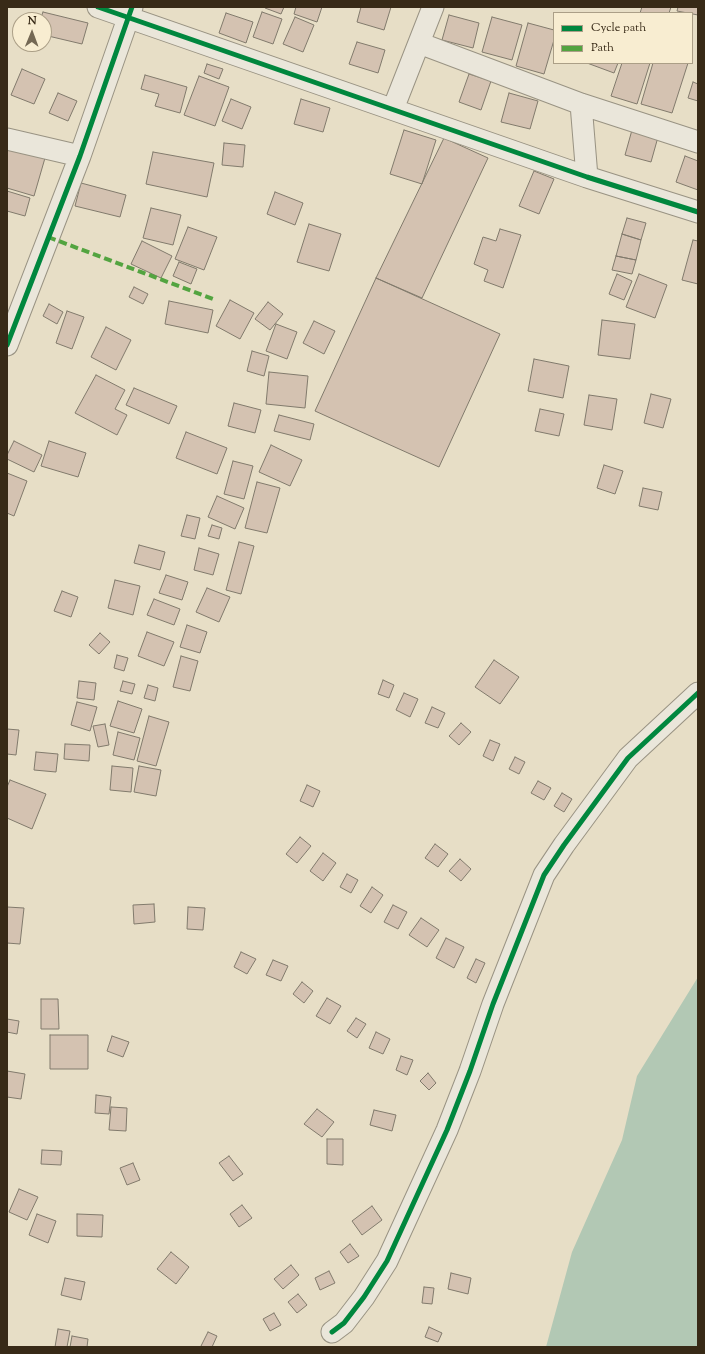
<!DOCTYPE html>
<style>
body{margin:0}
#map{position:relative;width:705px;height:1354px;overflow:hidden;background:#e7dec6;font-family:"Sorts Mill Goudy",serif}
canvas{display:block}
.frame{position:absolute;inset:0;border:8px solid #382a17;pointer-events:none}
.legend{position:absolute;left:553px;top:12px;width:140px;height:52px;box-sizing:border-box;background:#f8edd1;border:1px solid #ab9f87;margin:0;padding:5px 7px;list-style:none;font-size:12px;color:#382a17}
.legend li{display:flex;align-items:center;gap:8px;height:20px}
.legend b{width:20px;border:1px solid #ab9f87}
.north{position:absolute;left:12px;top:12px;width:40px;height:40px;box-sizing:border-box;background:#f8edd1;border:1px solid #ab9f87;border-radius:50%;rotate:1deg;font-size:11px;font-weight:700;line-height:16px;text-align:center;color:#382a17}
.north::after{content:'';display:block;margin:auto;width:14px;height:18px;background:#756954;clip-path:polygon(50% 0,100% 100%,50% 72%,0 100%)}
</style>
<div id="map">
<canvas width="705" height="1354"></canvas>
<div class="frame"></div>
<ul class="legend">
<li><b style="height:5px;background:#00873e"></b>Cycle path</li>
<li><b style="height:5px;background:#53a440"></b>Path</li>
</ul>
<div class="north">N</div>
</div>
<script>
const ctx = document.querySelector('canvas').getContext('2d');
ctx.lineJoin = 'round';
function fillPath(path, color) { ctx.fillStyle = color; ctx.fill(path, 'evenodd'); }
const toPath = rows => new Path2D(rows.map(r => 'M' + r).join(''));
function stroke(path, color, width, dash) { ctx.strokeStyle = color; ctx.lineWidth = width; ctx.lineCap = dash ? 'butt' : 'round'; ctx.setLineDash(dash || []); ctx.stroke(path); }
const water = toPath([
 [698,977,698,1347,546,1347,572,1252,622,1140,637,1076]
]);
const building = toPath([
 [266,7,284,7,281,14,265,8,266,7],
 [296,7,322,7,317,22,294,14,296,7],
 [361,7,391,7,384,30,357,22,361,7],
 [642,7,671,7,669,13,640,13,642,7],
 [678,7,698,7,698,15,677,11,678,7],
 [43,12,88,23,82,44,44,35,44,20,40,20,43,12],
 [262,12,282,19,273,44,253,37,262,12],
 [226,13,253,22,246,43,219,33,226,13],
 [449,15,479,23,473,48,442,40,449,15],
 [295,17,314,25,303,52,283,44,295,17],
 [492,17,522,25,512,60,482,52,492,17],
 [528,23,554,30,554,40,544,74,516,66,528,23],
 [357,42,385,50,378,73,349,64,357,42],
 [587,63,618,63,614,73,587,63],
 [622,63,650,63,637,104,611,96,622,63],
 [653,63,688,63,672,113,641,104,653,63],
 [207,64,223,69,219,79,204,73,207,64],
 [22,69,45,79,34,104,11,95,22,69],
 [469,74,491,81,481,110,459,102,469,74],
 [145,75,187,87,180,113,155,106,159,94,141,89,145,75],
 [199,76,229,87,215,126,184,115,199,76],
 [693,82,698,84,698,101,688,98,693,82],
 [58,93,77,101,68,121,49,113,58,93],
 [509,93,538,101,530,129,501,122,509,93],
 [231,99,251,107,242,129,222,121,231,99],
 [301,99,330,108,323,132,294,124,301,99],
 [404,130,436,140,422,184,390,174,404,130],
 [632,130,658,137,651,162,625,155,632,130],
 [444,138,488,158,422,298,376,278,444,138],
 [224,143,245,145,243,167,222,165,224,143],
 [7,147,45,158,34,196,7,188,7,147],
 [153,152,214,163,207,197,146,184,153,152],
 [685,156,698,161,698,190,676,182,685,156],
 [534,171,554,179,539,214,519,206,534,171],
 [81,183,126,195,120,217,75,206,81,183],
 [7,191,30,198,25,216,7,211,7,191],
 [275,192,303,203,295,225,267,214,275,192],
 [151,208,181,215,173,245,143,238,151,208],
 [627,218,646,223,641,240,622,234,627,218],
 [309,224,341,234,329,271,297,262,309,224],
 [188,227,217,237,204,270,175,259,188,227],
 [500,229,521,235,503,288,484,281,488,270,474,264,483,237,496,241,500,229],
 [622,234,641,240,636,260,616,256,622,234],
 [693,240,698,241,698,284,682,280,693,240],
 [142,241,172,256,161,278,131,264,142,241],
 [616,256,636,260,632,274,612,270,616,256],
 [179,262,197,269,191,284,173,276,179,262],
 [617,274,632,281,624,300,609,294,617,274],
 [639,274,667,285,655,318,626,307,639,274],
 [376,278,500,334,439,467,315,411,376,278],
 [134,287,148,294,143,304,129,297,134,287],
 [230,300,254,313,240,339,216,326,230,300],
 [169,301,213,310,208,333,165,324,169,301],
 [268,302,283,314,270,330,255,319,268,302],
 [49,304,63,312,57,324,43,316,49,304],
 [67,311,84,317,72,349,56,343,67,311],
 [602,320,635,324,630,359,598,355,602,320],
 [314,321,335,331,324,354,303,343,314,321],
 [276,324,297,332,287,359,266,351,276,324],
 [106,327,131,340,116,370,91,357,106,327],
 [252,351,269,356,264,376,247,371,252,351],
 [534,359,569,366,563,398,528,391,534,359],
 [269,372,308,376,305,408,266,404,269,372],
 [96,375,125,390,115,409,127,415,117,435,75,413,96,375],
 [134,388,177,406,169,424,126,405,134,388],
 [651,394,671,399,663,428,644,423,651,394],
 [589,395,617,399,612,430,584,425,589,395],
 [234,403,261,410,255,433,228,426,234,403],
 [540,409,564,414,559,436,535,431,540,409],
 [279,415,314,424,310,440,274,431,279,415],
 [186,432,227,448,217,474,176,458,186,432],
 [14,441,42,455,34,472,7,459,7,455,14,441],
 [49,441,86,453,78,477,41,466,49,441],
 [271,445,302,460,290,486,259,472,271,445],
 [233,461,253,466,244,499,224,494,233,461],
 [604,465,623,471,615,494,597,488,604,465],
 [7,473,27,481,14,516,7,513,7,473],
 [257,482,280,488,267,533,245,528,257,482],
 [643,488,662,492,658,510,639,506,643,488],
 [217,496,244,508,235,529,208,517,217,496],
 [187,515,200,518,195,539,181,536,187,515],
 [212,525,222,528,219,539,208,536,212,525],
 [239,542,254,546,241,594,226,590,239,542],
 [139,545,165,552,160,570,134,563,139,545],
 [199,548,219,554,213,575,194,570,199,548],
 [166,575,188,582,182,600,159,593,166,575],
 [115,580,140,586,133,615,108,608,115,580],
 [207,588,230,597,219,622,196,612,207,588],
 [62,591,78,597,71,617,54,611,62,591],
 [154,599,180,609,174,625,147,615,154,599],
 [187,625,207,632,200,653,180,647,187,625],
 [147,632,174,642,164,666,138,656,147,632],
 [100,633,110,642,99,654,89,645,100,633],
 [117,655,128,658,124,671,114,668,117,655],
 [181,656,198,661,190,691,173,687,181,656],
 [494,660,519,677,500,704,475,687,494,660],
 [383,680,394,685,389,698,378,694,383,680],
 [79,681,96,683,94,700,77,698,79,681],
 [123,681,135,684,132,694,120,691,123,681],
 [148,685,158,688,155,701,144,698,148,685],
 [404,693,418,699,410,717,396,710,404,693],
 [118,701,142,709,134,733,110,726,118,701],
 [77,702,97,707,90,731,71,725,77,702],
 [432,707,445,713,438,728,425,723,432,707],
 [149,716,169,722,156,766,137,761,149,716],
 [461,723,471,732,459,745,449,736,461,723],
 [105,724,109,745,98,747,93,726,105,724],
 [7,729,19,730,16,755,7,754,7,729],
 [118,732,140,738,134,760,113,755,118,732],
 [490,740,500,744,493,761,483,756,490,740],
 [65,744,90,745,89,761,64,759,65,744],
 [36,752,58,754,56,772,34,770,36,752],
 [515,757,525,762,519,774,509,769,515,757],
 [112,766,133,768,131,792,110,790,112,766],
 [139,766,161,770,156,796,134,792,139,766],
 [10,780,46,794,32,829,7,818,7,787,10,780],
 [538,781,551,788,544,800,531,793,538,781],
 [307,785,320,791,313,807,300,801,307,785],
 [562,793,572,799,564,812,554,806,562,793],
 [300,837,311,846,297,863,286,854,300,837],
 [435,844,448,854,438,867,425,858,435,844],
 [323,853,336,863,323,881,310,871,323,853],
 [460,859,471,869,461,881,449,871,460,859],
 [347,874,358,880,351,893,340,887,347,874],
 [372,887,383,895,371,913,360,906,372,887],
 [154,904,155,922,134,924,133,905,154,904],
 [393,905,407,912,398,929,384,922,393,905],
 [7,907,24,908,20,944,7,943,7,907],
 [188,907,205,908,203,930,187,929,188,907],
 [421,918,439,930,427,947,409,935,421,918],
 [446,938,464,947,454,968,436,958,446,938],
 [241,952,256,959,247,974,234,967,241,952],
 [476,959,485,963,476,983,467,978,476,959],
 [273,960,288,966,281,981,266,975,273,960],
 [302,982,313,991,304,1003,293,994,302,982],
 [327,998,341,1006,330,1024,316,1016,327,998],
 [41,999,58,999,59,1029,41,1029,41,999],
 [356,1018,366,1024,357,1038,347,1031,356,1018],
 [7,1019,19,1021,17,1034,7,1032,7,1019],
 [376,1032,390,1039,383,1054,369,1048,376,1032],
 [50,1035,88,1035,88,1069,50,1069,50,1035],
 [112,1036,129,1042,123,1057,107,1051,112,1036],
 [401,1056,413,1060,407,1075,396,1070,401,1056],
 [7,1071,25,1074,21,1099,7,1097,7,1071],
 [428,1073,436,1083,429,1090,420,1081,428,1073],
 [96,1095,111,1097,109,1114,95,1113,96,1095],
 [111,1107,127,1108,126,1131,109,1130,111,1107],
 [317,1109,334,1122,322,1137,304,1124,317,1109],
 [374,1110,396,1115,392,1131,370,1125,374,1110],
 [327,1139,343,1139,343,1165,327,1164,327,1139],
 [42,1150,62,1151,61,1165,41,1164,42,1150],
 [229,1156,243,1174,233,1181,219,1163,229,1156],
 [133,1163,140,1180,127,1185,120,1168,133,1163],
 [19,1189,38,1197,27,1220,9,1212,19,1189],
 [242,1205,252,1218,239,1227,230,1214,242,1205],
 [372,1206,382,1220,362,1235,352,1221,372,1206],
 [37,1214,56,1221,48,1243,29,1235,37,1214],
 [77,1214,103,1215,102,1237,77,1236,77,1214],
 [350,1244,359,1256,348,1263,340,1252,350,1244],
 [171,1252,189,1267,176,1284,157,1269,171,1252],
 [291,1265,299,1275,283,1289,274,1279,291,1265],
 [329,1271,335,1283,320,1290,315,1278,329,1271],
 [451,1273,471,1278,468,1294,448,1289,451,1273],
 [65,1278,85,1282,81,1300,61,1295,65,1278],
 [424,1287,434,1288,432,1304,422,1303,424,1287],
 [298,1294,307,1305,297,1313,288,1302,298,1294],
 [274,1313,281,1325,270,1331,263,1319,274,1313],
 [429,1327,442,1333,438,1342,425,1337,429,1327],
 [58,1329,70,1331,67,1347,55,1347,58,1329],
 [208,1332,217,1336,212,1347,203,1347,201,1346,208,1332],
 [72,1336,88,1339,87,1347,70,1347,72,1336]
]);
const minor = toPath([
 [98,7,587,177,698,212],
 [419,43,581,104,698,142],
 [581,104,587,177],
 [393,109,433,7],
 [7,139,80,156],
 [7,345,80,156,132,7],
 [332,1332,344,1323,364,1297,387,1261,447,1130,470,1071,493,1004,544,875,564,845,628,758,698,693]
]);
const quiet = toPath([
 [48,237,213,299]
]);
const cycleway = toPath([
 [98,7,587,177,698,212],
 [7,345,80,156,132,7],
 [332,1332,344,1323,364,1297,387,1261,447,1130,470,1071,493,1004,544,875,564,845,628,758,698,693]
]);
fillPath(water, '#b2c8b4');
fillPath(building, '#d4c2b1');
stroke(building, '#817a6c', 1);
stroke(minor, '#999383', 23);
stroke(minor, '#eae6da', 21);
stroke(quiet, '#53a440', 4, [8, 4]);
stroke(cycleway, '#00873e', 5);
</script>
